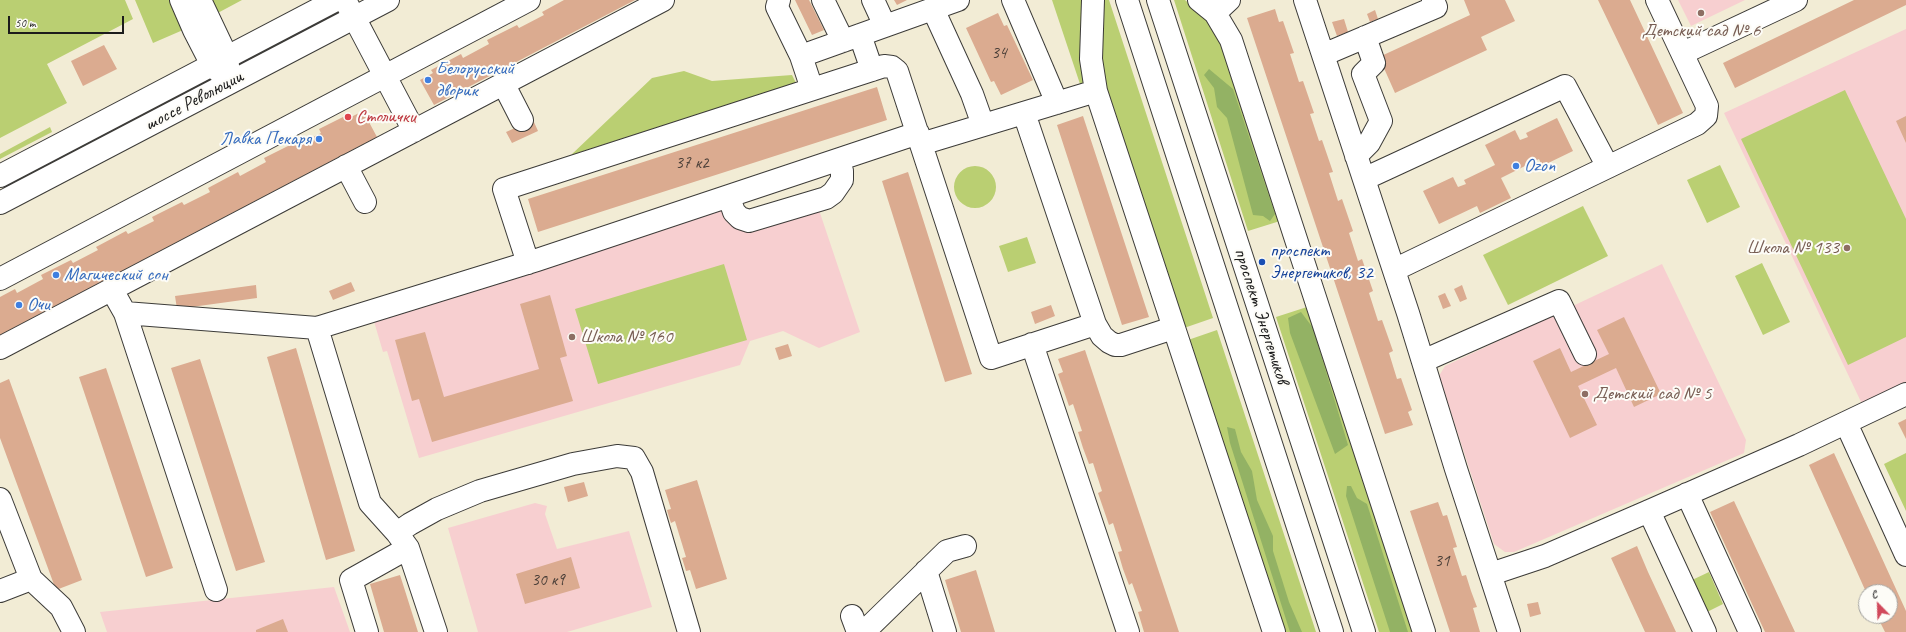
<!DOCTYPE html>
<meta charset="utf-8">
<style>
body{margin:0}
#map{position:relative;width:1906px;height:632px;overflow:hidden;background:#f2ecd5;font-family:Caveat,sans-serif}
canvas{display:block}
.north{position:absolute;left:1858px;top:584px;width:40px;height:40px;box-sizing:border-box;background:#fdfcf7;border:1px solid #a3a29f;border-radius:50%;rotate:337deg;font-size:11px;font-weight:700;line-height:16px;text-align:center;color:#1c1c1c}
.north::after{content:'';display:block;margin:auto;width:14px;height:18px;background:#d1495b;clip-path:polygon(50% 0,100% 100%,50% 72%,0 100%)}
.scale{position:absolute;left:8px;top:16px;width:116px;height:18px;box-sizing:border-box;border:2px solid #1c1c1c;border-top:0;padding-left:5px;font-size:12px;line-height:14px;white-space:nowrap;color:#1c1c1c;-webkit-text-stroke:3px #fdfcf7;paint-order:stroke}
</style>
<div id="map">
<canvas width="1906" height="632"></canvas>
<div class="north">С</div>
<div class="scale">50 m</div>
</div>
<script>
const ctx = document.querySelector('canvas').getContext('2d');
ctx.lineJoin = 'round';
function fillPath(path, color) { ctx.fillStyle = color; ctx.fill(path, 'evenodd'); }
const toPath = rows => new Path2D(rows.map(r => 'M' + r).join(''));
function stroke(path, color, width, dash) { ctx.strokeStyle = color; ctx.lineWidth = width; ctx.lineCap = dash ? 'butt' : 'round'; ctx.setLineDash(dash || []); ctx.stroke(path); }
function write(font, color, halo, rows, align = 'center') {
  ctx.font = font + ' Caveat,sans-serif'; ctx.lineWidth = 4; ctx.setLineDash([]); ctx.textBaseline = 'middle'; ctx.strokeStyle = halo; ctx.fillStyle = color; for (const [text, x, y, turn = 0] of rows) {
    ctx.save(); ctx.translate(x, y); ctx.rotate((+turn || 0) * Math.PI / 180); ctx.textAlign = isNaN(turn) ? turn : align; if (halo) ctx.strokeText(text, 0, 0); ctx.fillText(text, 0, 0); ctx.restore();
  }
}
const built = toPath([
 [1678,0,1745,0,1691,26],
 [1906,29,1906,383,1862,404,1724,113],
 [818,207,860,332,819,348,783,331,750,341,740,365,419,458,387,351,383,352,373,318,721,208,727,219],
 [1662,264,1746,440,1744,453,1514,552,1505,552,1494,544,1439,376,1445,366],
 [535,503,547,506,545,514,557,549,629,531,652,607,567,632,478,632,448,528],
 [334,587,350,632,107,632,100,612]
]);
const green = toPath([
 [0,0,125,0,133,19,47,64,67,103,0,138],
 [135,0,170,0,183,30,153,43],
 [207,0,242,0,214,15],
 [1052,0,1084,0,1085,83,1080,84],
 [1102,0,1109,0,1213,318,1184,328,1104,86,1101,56],
 [1174,0,1185,0,1192,6,1209,23,1222,43,1280,221,1248,231],
 [684,71,712,81,792,75,796,83,571,155,652,78],
 [1845,90,1906,219,1906,337,1848,365,1741,139],
 [50,127,52,132,0,159,0,154],
 [1720,165,1740,207,1707,223,1687,180],
 '954 187a21 21 0 1 1 42 0a21 21 0 1 1-42 0Z',
 [1583,206,1608,256,1508,305,1483,255],
 [1027,237,1036,263,1008,272,999,246],
 [1762,263,1790,322,1763,335,1735,276],
 [724,264,747,340,598,384,575,309],
 [1307,307,1414,632,1379,632,1276,317],
 [1217,330,1316,632,1284,632,1188,340],
 [1906,453,1906,511,1884,464],
 [1709,572,1723,604,1705,613,1690,581]
]);
const forest = toPath([
 [1209,69,1233,89,1275,214,1270,221,1263,216,1253,215,1227,118,1217,107,1214,88,1204,75],
 [1301,312,1313,328,1348,445,1335,454,1290,333,1288,318],
 [1227,427,1235,429,1241,452,1252,471,1257,500,1273,536,1273,551,1289,602,1302,632,1290,632,1230,443],
 [1347,486,1351,486,1357,498,1367,504,1408,632,1390,632,1346,496]
]);
const building = toPath([
 [564,0,635,0,434,105,420,80,433,73,431,70,461,54,463,58,489,44,487,40,517,25,519,28,544,15,542,12],
 [795,0,809,0,824,30,812,35],
 [894,0,907,0,897,5],
 [1464,0,1505,0,1515,21,1481,37,1487,50,1395,93,1379,57,1470,15],
 [1598,0,1630,0,1683,113,1658,125],
 [1854,0,1906,0,1906,5,1735,88,1723,63],
 [1275,9,1279,22,1283,21,1294,53,1290,54,1299,82,1303,81,1314,113,1310,114,1319,141,1322,140,1333,172,1329,173,1338,201,1342,199,1353,231,1349,233,1358,261,1362,259,1373,291,1369,293,1378,321,1382,320,1393,351,1389,353,1397,379,1401,378,1412,410,1408,412,1413,425,1385,434,1247,18],
 [1375,10,1378,19,1370,22,1367,14],
 [998,13,1004,26,1007,25,1033,80,1001,95,994,81,991,82,966,28],
 [1344,19,1348,32,1337,36,1332,22],
 [104,45,117,69,83,86,71,61],
 [877,87,887,120,538,232,528,199],
 [363,111,377,137,0,335,0,297,15,289,17,293,43,279,41,275,71,260,73,263,98,250,96,247,126,231,128,234,154,221,152,217,182,202,184,205,210,192,208,188,238,172,240,176,266,162,264,158,294,143,296,146,321,133,319,129,349,114,351,117],
 [1083,116,1149,317,1122,325,1057,125],
 [1906,116,1906,143,1896,121],
 [1557,118,1573,151,1542,166,1539,159,1501,178,1511,198,1480,213,1477,206,1439,224,1423,191,1453,177,1458,187,1466,184,1464,180,1495,165,1485,145,1515,130,1520,140,1528,137,1526,133],
 [533,120,538,131,512,143,506,132],
 [908,172,972,374,945,382,882,181],
 [351,282,355,291,333,300,329,291],
 [256,285,257,298,177,309,175,296],
 [1462,285,1467,299,1460,302,1454,289],
 [1445,293,1451,306,1443,309,1438,296],
 [550,295,567,356,560,358,573,401,432,442,419,399,412,401,395,340,425,332,444,397,539,369,520,304],
 [1051,305,1055,316,1035,324,1031,312],
 [1624,317,1661,394,1634,407,1616,368,1578,386,1597,425,1570,438,1533,361,1560,348,1571,372,1609,354,1597,330],
 [788,344,792,356,779,360,775,348],
 [296,348,355,551,326,560,267,357],
 [1085,350,1179,632,1144,632,1138,612,1142,611,1132,583,1129,585,1123,569,1118,552,1122,551,1113,523,1109,525,1098,493,1102,491,1093,463,1089,464,1083,448,1078,432,1082,431,1073,404,1069,406,1058,374,1063,372,1058,359],
 [200,359,265,562,236,571,171,368],
 [106,368,173,568,146,577,79,377],
 [9,379,82,580,56,590,0,438,0,383],
 [1906,419,1906,439,1898,423],
 [1834,453,1906,611,1906,632,1885,632,1877,616,1890,616,1890,592,1866,592,1809,465],
 [697,480,727,579,696,589,690,570,686,571,682,558,686,557,675,521,671,523,669,517,667,510,671,509,665,490],
 [584,482,588,496,568,502,564,487],
 [1734,501,1795,632,1765,632,1752,604,1710,512],
 [1438,502,1443,516,1447,515,1457,547,1453,548,1462,576,1466,575,1471,591,1477,607,1473,608,1480,632,1450,632,1410,511],
 [1637,546,1648,572,1676,632,1645,632,1611,558],
 [571,557,580,588,525,604,516,574],
 [976,570,995,632,961,632,945,580],
 [400,575,407,597,418,632,384,632,370,584],
 [1538,602,1541,614,1530,617,1527,604],
 [283,619,288,632,256,632,256,630]
]);
const minor = toPath([
 [181,0,194,30,212,65,230,82],
 [200,0,227,57,229,75],
 [345,0,414,131],
 [779,0,777,7,801,56,812,89],
 [823,0,843,41],
 [873,0,885,26],
 [1013,0,1057,103],
 [1093,0,1091,59,1096,91,1274,632],
 [1199,0,1215,13,1231,40,1424,632],
 [1305,0,1408,313,1456,469,1509,632],
 [933,9,972,94,983,125],
 [1215,13,1229,0],
 [860,35,872,70],
 [1683,53,1796,0],
 [1323,55,1436,7,1433,0],
 [801,56,958,0],
 [503,83,522,120],
 [1024,113,1095,324,1102,336,1109,342,1115,345,1121,345,1173,328],
 [921,144,1096,91],
 [1356,156,1369,143,1381,121,1363,74,1374,63,1365,37],
 [346,166,365,202],
 [1364,179,1565,86,1608,167],
 [729,197,734,212,740,218,749,221,826,198,833,193,842,180,842,171,839,161],
 [528,263,504,189,884,66,892,67,897,71,991,358,1095,324],
 [1394,270,1697,124,1706,116,1707,106,1657,0],
 [0,279,529,0],
 [112,290,125,313,317,328,537,260,918,133],
 [125,313,216,590],
 [317,328,370,503,397,533,408,548,436,632],
 [1032,344,1128,632],
 [0,348,663,0],
 [1423,361,1559,301,1585,354],
 [1846,423,1906,555],
 [1687,494,1750,632],
 [0,499,31,579,61,607,74,632],
 [1649,511,1705,632],
 [397,533,410,524,437,509,480,491,573,464,617,456,634,458,642,472,689,632],
 [926,571,945,632],
 [1491,574,1545,556,1649,511,1799,445,1906,394],
 [0,591,31,579],
 [852,616,858,632,869,627,947,551,965,546],
 [367,632,351,580,408,548]
]);
const major = toPath([
 [1127,0,1332,632],
 [1158,0,1364,632],
 [0,176,336,0],
 [0,203,388,0]
]);
const markers = [
 [1701,13,4,"#8d6e63"],
 [428,80,4,"#3f7fe0"],
 [348,117,4,"#e0444e"],
 [319,139,4,"#3f7fe0"],
 [1516,166,4,"#3f7fe0"],
 [1847,248,4,"#8d6e63"],
 [1262,262,4,"#1a4fb4"],
 [56,275,4,"#3f7fe0"],
 [19,305,4,"#3f7fe0"],
 [572,337,4,"#8d6e63"],
 [1585,394,4,"#8d6e63"]
];
const numberNames = [
 ["34",999,54],
 ["37 к2",692,164],
 ["31",1442,562],
 ["30 к9",548,581]
];
const educationNames = [
 ["Детский сад № 6",1701,31,"center"],
 ["Школа № 133",1839,248,"right"],
 ["Школа № 160",580,337],
 ["Детский сад № 5",1593,394]
];
const shopNames = [
 ["Белорусский",436,69],
 ["дворик",436,91],
 ["Лавка Пекаря",311,139,"right"],
 ["Ozon",1524,166],
 ["Магический сон",64,275],
 ["Очи",27,305]
];
const streetNames = [
 ["шоссе Революции",194,101,-28],
 ["проспект Энергетиков",1261,316,72]
];
const healthNames = [
 ["Столички",356,117]
];
const transitNames = [
 ["проспект",1270,251],
 ["Энергетиков, 32",1270,273]
];
fillPath(built, '#f7cfd0');
fillPath(green, '#bacf72');
fillPath(forest, '#93b264');
fillPath(building, '#dbab90');
stroke(minor, '#3c3b38', 24);
stroke(major, '#3c3b38', 24);
stroke(minor, '#fff', 22);
stroke(major, '#fff', 22);
for (const [x, y, r, color] of markers) { const dot = new Path2D(); dot.arc(x, y, r, 0, 2 * Math.PI); ctx.fillStyle = color; ctx.fill(dot); stroke(dot, '#fdfcf7', 1.5); }
write('17px', '#4c4039', null, numberNames);
write('19px', '#785e54', '#fdfcf7', educationNames, 'left');
write('19px', '#366cbe', '#fdfcf7', shopNames, 'left');
write('19px', '#1c1c1c', '#fdfcf7', streetNames);
write('19px', '#be3a42', '#fdfcf7', healthNames, 'left');
write('19px', '#164399', '#fdfcf7', transitNames, 'left');
</script>
